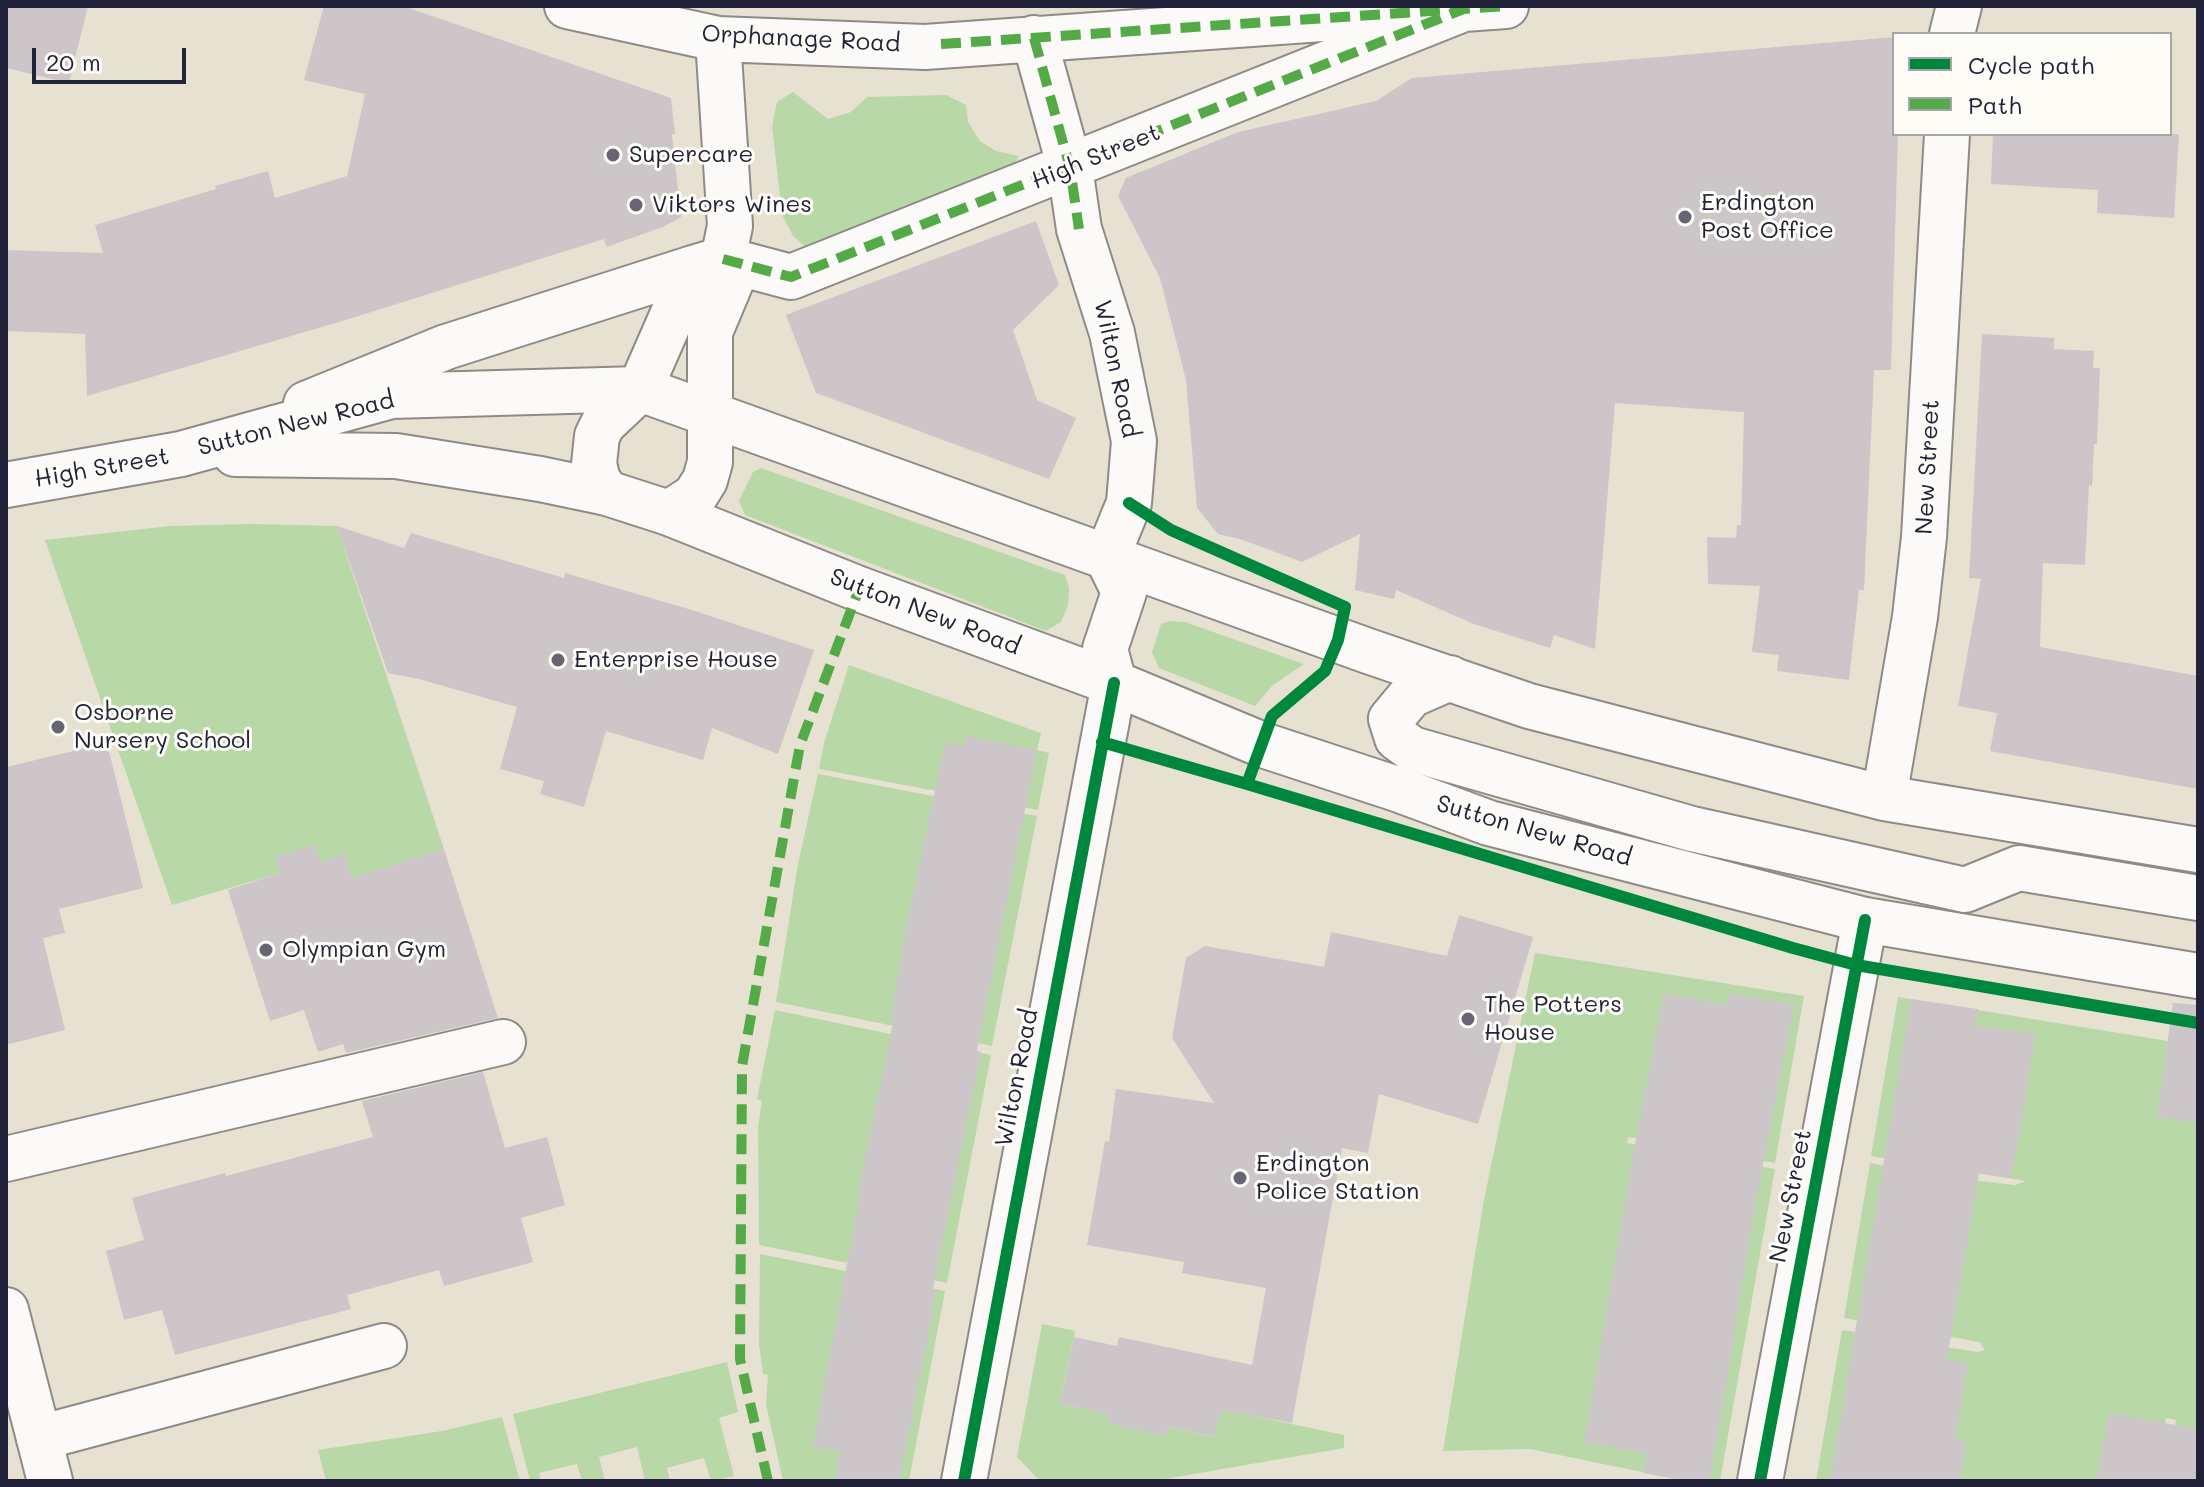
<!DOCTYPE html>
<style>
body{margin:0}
#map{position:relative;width:2204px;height:1487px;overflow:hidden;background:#e7e1d2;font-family:Mali,sans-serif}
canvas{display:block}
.frame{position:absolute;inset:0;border:8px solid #22223b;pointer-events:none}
.legend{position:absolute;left:1892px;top:32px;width:280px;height:104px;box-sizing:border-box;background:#fdfcf7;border:2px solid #a5a5ac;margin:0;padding:10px 14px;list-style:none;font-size:24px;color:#22223b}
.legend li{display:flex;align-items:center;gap:16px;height:40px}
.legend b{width:40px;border:2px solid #a5a5ac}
.scale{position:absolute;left:32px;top:48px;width:154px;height:36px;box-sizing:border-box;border:4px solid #22223b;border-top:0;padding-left:10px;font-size:24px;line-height:28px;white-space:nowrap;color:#22223b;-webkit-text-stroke:6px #fdfcf7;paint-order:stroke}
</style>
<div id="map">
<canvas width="2204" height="1487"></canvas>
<div class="frame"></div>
<ul class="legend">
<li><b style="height:10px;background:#00873e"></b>Cycle path</li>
<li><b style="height:10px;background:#53aa46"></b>Path</li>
</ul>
<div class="scale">20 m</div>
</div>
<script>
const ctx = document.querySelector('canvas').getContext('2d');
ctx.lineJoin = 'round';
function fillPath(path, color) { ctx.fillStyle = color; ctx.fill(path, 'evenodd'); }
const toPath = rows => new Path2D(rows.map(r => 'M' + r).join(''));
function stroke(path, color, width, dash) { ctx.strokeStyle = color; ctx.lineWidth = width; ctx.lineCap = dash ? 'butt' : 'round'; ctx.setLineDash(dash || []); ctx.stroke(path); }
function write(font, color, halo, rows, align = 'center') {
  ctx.font = font + ' Mali,sans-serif'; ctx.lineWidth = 6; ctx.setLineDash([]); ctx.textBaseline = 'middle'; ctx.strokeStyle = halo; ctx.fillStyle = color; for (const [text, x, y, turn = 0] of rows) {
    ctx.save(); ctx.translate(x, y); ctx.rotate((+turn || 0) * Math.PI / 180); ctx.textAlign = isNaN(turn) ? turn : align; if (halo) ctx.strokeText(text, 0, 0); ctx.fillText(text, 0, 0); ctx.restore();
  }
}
const green = toPath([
 [793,92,828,119,851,112,867,97,946,95,966,105,968,122,980,141,996,151,1019,156,1008,175,807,248,793,236,782,215,772,126,777,102],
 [761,468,1065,575,1069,588,1068,605,1061,622,1046,631,745,515,739,501,753,472],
 [251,524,337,526,444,849,369,873,380,907,363,913,344,855,321,862,315,845,276,857,280,873,172,905,45,540,170,526],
 [1170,621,1185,622,1304,664,1272,686,1255,706,1159,668,1152,652,1161,624],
 [849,665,1041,733,1037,750,1049,753,1038,810,819,769,824,743],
 [818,774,1037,816,992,1046,776,1002,798,864],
 [1535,953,1804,996,1775,1163,1628,1137,1627,1143,1775,1169,1720,1481,1686,1481,1530,1449,1443,1451,1484,1200],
 [1898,997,2198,1046,2198,1481,2164,1481,2176,1420,2166,1418,2155,1481,1816,1481,1842,1330,1977,1352,1985,1350,1979,1342,1844,1318,1870,1163,1944,1177,2015,1185,2026,1181,1871,1156],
 [775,1010,991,1055,947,1283,759,1245,758,1127,762,1101,757,1099],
 [760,1254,945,1291,909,1481,783,1481,766,1404,768,1375,763,1374,759,1344],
 [1042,1324,1075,1331,1060,1404,1109,1414,1107,1423,1167,1435,1168,1427,1214,1437,1221,1409,1344,1435,1344,1448,1153,1481,1040,1481,1017,1457],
 [727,1362,738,1412,719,1418,734,1476,711,1481,704,1458,667,1468,670,1481,645,1481,637,1447,599,1457,605,1481,582,1481,577,1464,539,1473,541,1481,530,1481,513,1414],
 [502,1417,520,1481,326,1481,318,1450,442,1431]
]);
const building = toPath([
 [6,6,88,6,69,83,6,68],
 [324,6,403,6,671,98,675,134,672,134,681,217,665,226,607,247,604,239,349,319,87,396,85,334,6,331,6,250,103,253,95,225,216,189,215,186,268,171,275,198,347,176,365,94,304,80],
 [1894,37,1894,134,1898,134,1891,370,1874,370,1864,590,1859,590,1849,680,1777,671,1779,655,1752,652,1760,586,1708,584,1707,537,1736,538,1737,525,1741,525,1744,412,1615,403,1595,649,1554,635,1550,648,1474,624,1396,590,1394,599,1355,590,1360,534,1302,562,1240,539,1218,534,1197,508,1186,380,1160,278,1118,196,1126,178,1238,132,1376,101,1412,78],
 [1993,134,2179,134,2174,218,2097,213,2098,190,1991,184],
 [1036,221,1059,285,1013,330,1037,400,1076,418,1049,479,816,393,786,315],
 [1982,334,2054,338,2054,349,2094,351,2093,368,2100,368,2097,444,2094,444,2092,486,2089,485,2085,565,2043,563,2040,647,2198,676,2198,789,1990,751,1997,713,1958,706,1981,579,1969,578],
 [337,526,404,548,411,533,564,578,565,573,692,610,814,650,778,754,712,728,703,760,606,731,584,807,540,794,544,781,500,769,517,707,419,679,388,673],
 [966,736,1037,750,977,1051,981,1052,933,1289,936,1290,931,1320,899,1481,835,1481,840,1451,813,1447,825,1379,860,1197,858,1197,861,1177,894,1018,891,1017,906,929,945,742,964,746],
 [107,743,143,888,59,909,65,933,43,938,65,1030,6,1045,6,767],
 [315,844,321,862,344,854,352,878,444,849,498,1018,346,1053,343,1044,318,1052,304,1010,270,1021,228,890,280,873,275,857],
 [1459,915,1533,937,1478,1124,1379,1094,1368,1153,1342,1148,1292,1423,1221,1410,1215,1437,1168,1427,1167,1436,1106,1423,1109,1414,1060,1404,1074,1337,1117,1346,1119,1337,1252,1365,1266,1288,1182,1273,1184,1262,1087,1245,1105,1141,1109,1142,1116,1089,1214,1103,1172,1038,1186,958,1205,946,1324,967,1331,932,1447,956],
 [1664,993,1726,1005,1728,993,1794,1005,1755,1206,1734,1329,1736,1329,1709,1481,1686,1481,1643,1473,1647,1454,1584,1442,1633,1155],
 [1911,999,1978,1009,1975,1025,2035,1034,2028,1084,2011,1178,1979,1173,1947,1359,1968,1363,1955,1440,1967,1442,1959,1481,1830,1481],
 [2173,1003,2198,1005,2198,1123,2157,1117],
 [483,1072,505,1148,547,1137,565,1205,521,1218,533,1262,444,1286,439,1270,347,1295,351,1309,175,1355,162,1310,124,1320,106,1251,144,1240,132,1198,225,1173,226,1176,373,1137,362,1101],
 [2109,1413,2198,1429,2198,1481,2096,1481]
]);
const minor = toPath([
 [567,6,718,39,925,47,1506,6],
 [306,404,446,347,693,268],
 [607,493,598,480,594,464,597,436,603,424,640,389,693,268,723,259,791,277,1466,8],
 [669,513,695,496,705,480,710,462,710,332,731,282,723,259,730,226,718,39],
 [1450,678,1411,695,1391,719,1397,738,1412,749,1692,829,1965,890,2019,868,2198,898],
 [6,1159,503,1042],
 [39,1438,384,1346],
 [964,1481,1114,683,1105,649,1124,592,1107,557,1129,503,1134,441,1112,333,1079,229,1070,168,1034,38],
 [1760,1481,1865,920]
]);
const major = toPath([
 [1952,34,1959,6],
 [235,454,396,456,540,479,607,493,669,513,859,589,1114,683,1263,745,1397,789,1489,823,1865,920,2198,976],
 [6,485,181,454,391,396,640,389,1368,651,1529,706,1884,798,2198,850],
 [1884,798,1915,617,1924,537,1947,134],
 [6,1310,50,1481]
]);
const quiet = toPath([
 [1034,38,1070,168,1079,229],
 [941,44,1506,6],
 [723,259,791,277,1466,8],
 [768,1481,740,1359,742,1066,800,745,859,589]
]);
const cycleway = toPath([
 [1102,742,1247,784,1272,716,1325,671,1338,640,1345,607,1171,530,1129,503],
 [1247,784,1793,948,1856,965,2198,1023],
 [964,1481,1114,683],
 [1760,1481,1865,920]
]);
const markers = [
 [613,155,8,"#676570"],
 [636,205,8,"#676570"],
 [1685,217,8,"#676570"],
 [558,660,8,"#676570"],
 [58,727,8,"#676570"],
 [266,950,8,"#676570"],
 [1468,1019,8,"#676570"],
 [1240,1178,8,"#676570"]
];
const streetNames = [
 ["Orphanage Road",801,39,3],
 ["High Street",1096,157,-22],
 ["Wilton Road",1116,369,78],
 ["Sutton New Road",296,424,-14],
 ["New Street",1928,467,-87],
 ["High Street",102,468,-10],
 ["Sutton New Road",925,612,21],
 ["Sutton New Road",1534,831,16],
 ["Wilton Road",1017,1078,-79],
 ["New Street",1791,1196,-79]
];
const poiNames = [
 ["Supercare",629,155],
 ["Erdington",1701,203],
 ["Post Office",1701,231],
 ["Viktors Wines",652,205],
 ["Enterprise House",574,660],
 ["Osborne",74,713],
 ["Nursery School",74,741],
 ["Olympian Gym",282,950],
 ["The Potters",1484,1005],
 ["House",1484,1033],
 ["Erdington",1256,1164],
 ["Police Station",1256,1192]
];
fillPath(green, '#b9d8a8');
fillPath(building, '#cdc6c8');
stroke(minor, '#8e8b87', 48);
stroke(major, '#8e8b87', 48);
stroke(minor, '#fbfaf8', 44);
stroke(major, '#fbfaf8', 44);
stroke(quiet, '#53aa46', 10, [20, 10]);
stroke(cycleway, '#00873e', 12);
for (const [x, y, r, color] of markers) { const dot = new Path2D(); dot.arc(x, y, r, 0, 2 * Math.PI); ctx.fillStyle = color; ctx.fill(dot); stroke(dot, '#fdfcf7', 3); }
write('24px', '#22223b', '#fdfcf7', streetNames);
write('24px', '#22223b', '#fdfcf7', poiNames, 'left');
</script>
